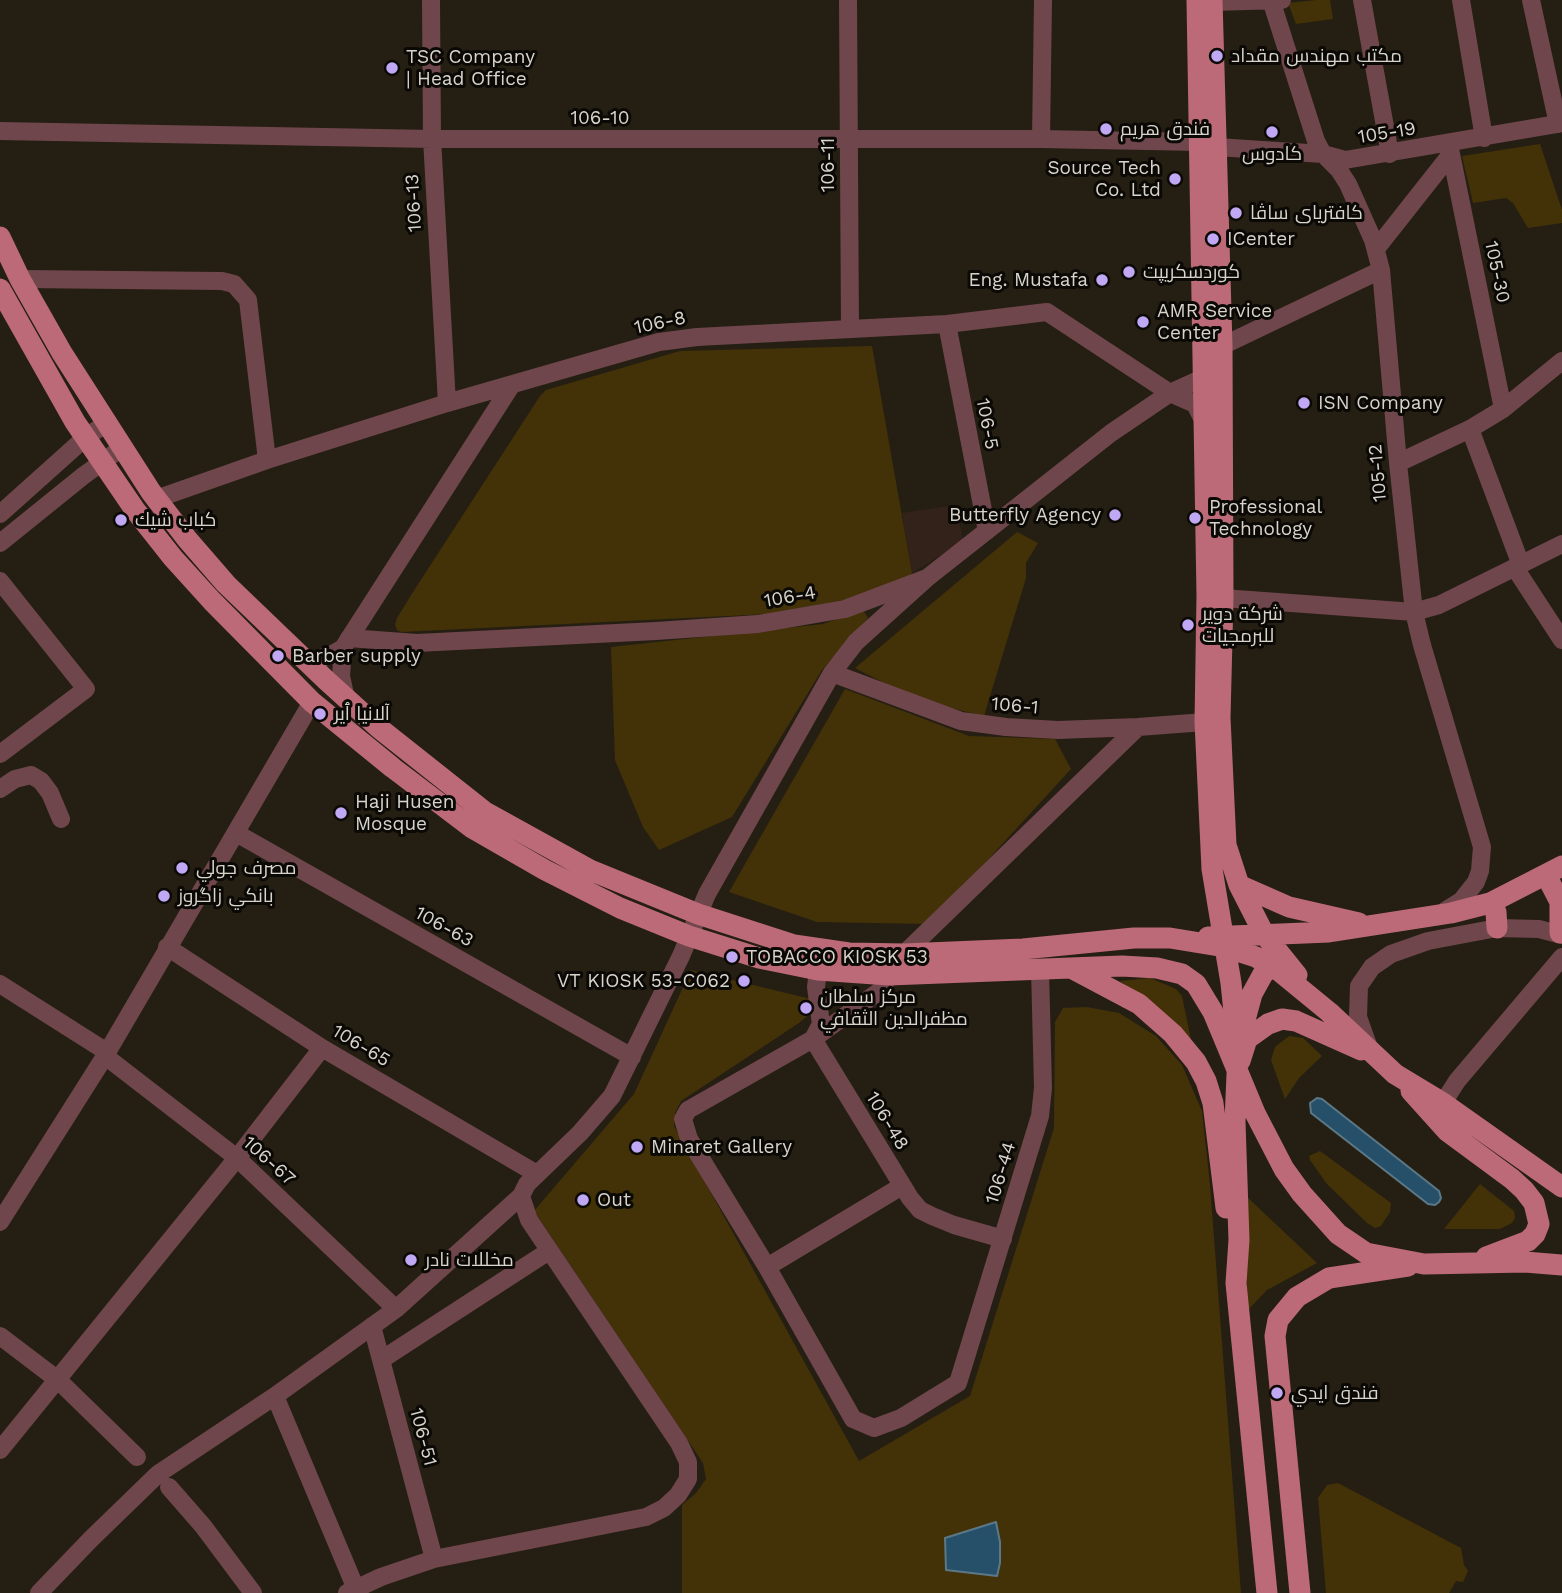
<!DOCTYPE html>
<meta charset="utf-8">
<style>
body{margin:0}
canvas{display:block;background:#251e12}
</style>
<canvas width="1562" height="1593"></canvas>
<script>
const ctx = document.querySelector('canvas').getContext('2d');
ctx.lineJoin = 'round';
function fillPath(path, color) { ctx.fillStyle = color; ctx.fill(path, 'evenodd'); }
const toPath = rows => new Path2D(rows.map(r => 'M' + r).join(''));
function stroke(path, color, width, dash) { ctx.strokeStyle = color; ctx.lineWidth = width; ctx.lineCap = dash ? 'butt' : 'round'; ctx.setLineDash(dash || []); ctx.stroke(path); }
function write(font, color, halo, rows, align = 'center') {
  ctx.font = font + ' "Work Sans",Cairo,sans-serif'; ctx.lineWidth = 6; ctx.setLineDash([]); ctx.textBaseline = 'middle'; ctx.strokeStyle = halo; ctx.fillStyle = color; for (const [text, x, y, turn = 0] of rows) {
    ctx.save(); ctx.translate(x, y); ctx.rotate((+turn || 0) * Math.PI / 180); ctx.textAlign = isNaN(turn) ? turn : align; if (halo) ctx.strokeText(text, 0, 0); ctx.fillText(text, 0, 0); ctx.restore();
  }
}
const commercial = toPath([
 [956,505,963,541,912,573,902,513]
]);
const green = toPath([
 [1316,0,1330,0,1333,19,1296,24,1288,3],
 [1540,144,1562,210,1562,223,1528,228,1513,203,1506,198,1473,203,1462,156],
 [872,346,912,573,908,579,854,598,789,613,401,632,397,630,395,625,397,618,413,592,540,396,546,390,680,351],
 [1017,532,1038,543,1026,563,1026,578,984,716,917,700,855,668],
 [863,610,868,618,822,670,732,817,659,850,643,827,615,760,611,647,823,624],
 [845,689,969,736,1055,739,1071,769,929,924,817,922,729,892],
 [691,970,815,1000,811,1013,799,1023,681,1101,675,1113,674,1126,859,1461,970,1396,1054,1128,1055,1022,1063,1008,1087,1007,1119,1013,1156,1036,1182,1065,1202,1111,1210,1185,1241,1593,682,1593,682,1505,696,1493,706,1479,703,1463,534,1211,634,1094],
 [1150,978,1176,989,1182,996,1191,1040,1155,1005,1120,981],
 [1289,1036,1303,1038,1322,1056,1299,1078,1285,1099,1271,1060,1275,1047],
 [1320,1151,1391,1203,1390,1212,1381,1226,1375,1228,1367,1223,1327,1184,1310,1160,1309,1156],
 [1480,1184,1514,1211,1515,1218,1512,1223,1500,1229,1444,1229],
 [1246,1196,1317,1263,1267,1290,1247,1311],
 [1338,1483,1461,1548,1464,1565,1468,1571,1463,1582,1456,1581,1449,1593,1326,1593,1318,1498,1327,1485]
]);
const water = toPath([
 [1317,1098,1322,1099,1439,1191,1441,1198,1439,1202,1435,1205,1428,1204,1311,1113,1310,1103,1317,1098],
 [996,1522,1000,1542,1000,1563,997,1576,946,1570,945,1538,996,1522]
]);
const minor = toPath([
 [431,0,432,139,447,403],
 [848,0,850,329],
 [1271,0,1316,141,1323,154,1339,170,1348,184,1373,240,1381,270,1398,463,1414,612,1422,645,1482,847,1480,871,1476,882,1461,901,1445,911],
 [1362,0,1390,154],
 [1461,0,1484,138],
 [1531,0,1558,124],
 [1212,2,1282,0],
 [0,131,432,139,1041,139,1200,142],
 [1041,139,1043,0],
 [1449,144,1503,409],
 [1217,147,1323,154,1345,160,1562,123],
 [1376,249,1451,154],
 [20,279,222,281,234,284,248,300,267,460],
 [947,324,987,531],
 [1222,346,1381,270],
 [1470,429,1521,565],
 [1398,463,1470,429,1503,409,1562,361],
 [156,499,267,460,447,403,659,342,697,337,947,324,1047,312,1170,393,1195,404,1204,422],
 [0,514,86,437,107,423],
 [0,543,83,476,123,447],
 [1515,568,1562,640],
 [0,581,86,689,0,754],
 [1223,598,1414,612,1439,605,1562,544],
 [349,638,417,643,656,631,758,624,845,609,927,578,1111,433,1170,393,1203,378],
 [306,661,329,656,343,648],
 [832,673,961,721,1006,727,1058,730,1138,727,1205,722],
 [346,699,341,676,343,648,511,386],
 [0,789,15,779,31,775,41,781,50,793,61,819],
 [236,833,632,1057],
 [167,947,322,1048,537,1174],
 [904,954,1138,727],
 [818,970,816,987,821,1024,813,1039,910,1198,920,1210,932,1216,954,1225,1003,1239],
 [889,975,881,990,813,1039,688,1110,683,1119,689,1139,767,1267,853,1419,874,1428,901,1418,958,1383,1040,1116,1043,1088,1040,969],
 [0,984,107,1052],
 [1368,1045,1358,1017,1359,986,1372,967,1391,954,1428,941,1497,928,1539,929,1562,935],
 [105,1056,237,1158,396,1309],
 [1443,1103,1457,1081,1562,957],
 [0,1222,105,1056,312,702],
 [767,1267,902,1186],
 [372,1326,434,1559],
 [0,1336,58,1380,137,1457],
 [381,1360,549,1251],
 [275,1396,356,1589],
 [0,1450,237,1158,322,1048],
 [169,1487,203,1526,253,1593],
 [39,1593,91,1539,158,1474,275,1396,396,1309,521,1196,527,1184,580,1133,612,1096,681,956,707,894,832,673,856,642,927,578],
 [347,1593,381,1577,434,1559,646,1517,664,1508,678,1495,688,1479,688,1462,679,1443,529,1220,521,1196]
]);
const major = toPath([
 [1197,0,1207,596,1205,722,1212,869,1231,983,1238,1051,1235,1122,1239,1240,1236,1283,1267,1593],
 [1212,0,1222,346,1223,598,1220,718,1226,845,1239,885,1264,934,1297,975],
 [0,237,20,279,62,353,151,492,187,539,226,584,326,680,379,728,485,812,590,870,698,914,794,945,849,953,904,954,1023,949,1134,938,1170,938,1225,947,1256,957,1279,971,1329,1012,1395,1074,1443,1103,1562,1187],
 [0,289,75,422,135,510,173,558,212,601,312,702,393,768,472,828,545,870,620,908,689,936,759,958,818,970,889,975,1122,966,1157,968,1182,974,1196,984,1213,1012,1255,1113,1284,1169,1302,1194,1338,1234,1366,1253,1424,1264,1525,1262,1562,1265],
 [1546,875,1560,902,1560,933],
 [1239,885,1289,907,1359,923],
 [1490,903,1496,912,1497,928],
 [1208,937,1329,932,1451,913,1490,903,1562,866],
 [1073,969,1139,1004,1173,1034,1196,1062,1206,1081,1213,1103,1226,1208],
 [1242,1031,1252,994,1263,974,1281,956],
 [1240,1061,1247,1039,1268,1024,1282,1019,1296,1021,1361,1050],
 [1411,1091,1447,1131,1512,1179,1524,1190,1534,1203,1539,1224,1535,1234,1528,1241,1486,1257],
 [1300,1593,1275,1336,1278,1320,1297,1297,1329,1278,1408,1266]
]);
const markers = [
 [1217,56,7,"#c0a8f4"],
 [392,68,7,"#c0a8f4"],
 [1106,129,7,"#c0a8f4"],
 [1272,132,7,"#c0a8f4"],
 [1175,179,7,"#c0a8f4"],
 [1236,213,7,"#c0a8f4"],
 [1213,239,7,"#c0a8f4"],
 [1129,272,7,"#c0a8f4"],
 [1102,280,7,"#c0a8f4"],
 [1143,322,7,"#c0a8f4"],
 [1304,403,7,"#c0a8f4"],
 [1115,515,7,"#c0a8f4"],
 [1195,518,7,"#c0a8f4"],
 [121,520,7,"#c0a8f4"],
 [1188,625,7,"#c0a8f4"],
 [278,656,7,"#c0a8f4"],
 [320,714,7,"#c0a8f4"],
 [341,813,7,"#c0a8f4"],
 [182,868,7,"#c0a8f4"],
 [164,896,7,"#c0a8f4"],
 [732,957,7,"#c0a8f4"],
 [744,981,7,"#c0a8f4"],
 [806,1008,7,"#c0a8f4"],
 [637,1147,7,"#c0a8f4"],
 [583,1200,7,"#c0a8f4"],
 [411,1260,7,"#c0a8f4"],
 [1277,1393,7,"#c0a8f4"]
];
const poiNames = [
 ["مكتب مهندس مقداد",1231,56],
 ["TSC Company",406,57],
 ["| Head Office",406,79],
 ["فندق هريم",1120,129],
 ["کادوس",1272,154,"center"],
 ["Source Tech",1161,168,"right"],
 ["Co. Ltd",1161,190,"right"],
 ["کافتریای ساڤا",1250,213],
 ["ICenter",1227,239],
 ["کوردسکریپت",1143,272],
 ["Eng. Mustafa",1088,280,"right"],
 ["AMR Service",1157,311],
 ["Center",1157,333],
 ["ISN Company",1318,403],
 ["Professional",1209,507],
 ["Technology",1209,529],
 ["Butterfly Agency",1101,515,"right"],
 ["كباب شيك",135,520],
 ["شركة دوير",1202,614],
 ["للبرمجيات",1202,636],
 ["Barber supply",292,656],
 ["آلانیا ٱير",334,714],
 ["Haji Husen",355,802],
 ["Mosque",355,824],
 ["مصرف جولي",196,868],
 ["بانكي زاگروز",178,896],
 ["TOBACCO KIOSK 53",746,957],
 ["VT KIOSK 53-C062",730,981,"right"],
 ["مركز سلطان",820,997],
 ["مظفرالدين الثقافي",820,1019],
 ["Minaret Gallery",651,1147],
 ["Out",597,1200],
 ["مخللات نادر",425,1260],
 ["فندق ايدي",1291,1393]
];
const streetNames = [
 ["106-10",600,118],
 ["105-19",1387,133,-9],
 ["106-11",828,165,-90],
 ["106-13",414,203,-93],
 ["105-30",1497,272,78],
 ["106-8",660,323,-12],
 ["106-5",987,424,79],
 ["105-12",1378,473,-95],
 ["106-4",790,597,-10],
 ["106-1",1015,706,5],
 ["106-63",444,927,29],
 ["106-65",361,1046,31],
 ["106-48",887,1121,59],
 ["106-67",269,1161,42],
 ["106-44",1001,1173,-73],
 ["106-51",423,1437,75]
];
fillPath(commercial, '#33221a');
fillPath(green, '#433107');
fillPath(water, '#265069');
stroke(water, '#5b7887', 2);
stroke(minor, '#6e464c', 18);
stroke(major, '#bc6a77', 21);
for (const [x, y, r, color] of markers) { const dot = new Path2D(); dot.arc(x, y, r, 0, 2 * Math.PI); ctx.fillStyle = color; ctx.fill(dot); stroke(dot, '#0b0905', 2.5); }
write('19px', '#d8d4cc', '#0b0905', poiNames, 'left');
write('19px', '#d8d4cc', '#0b0905', streetNames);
</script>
